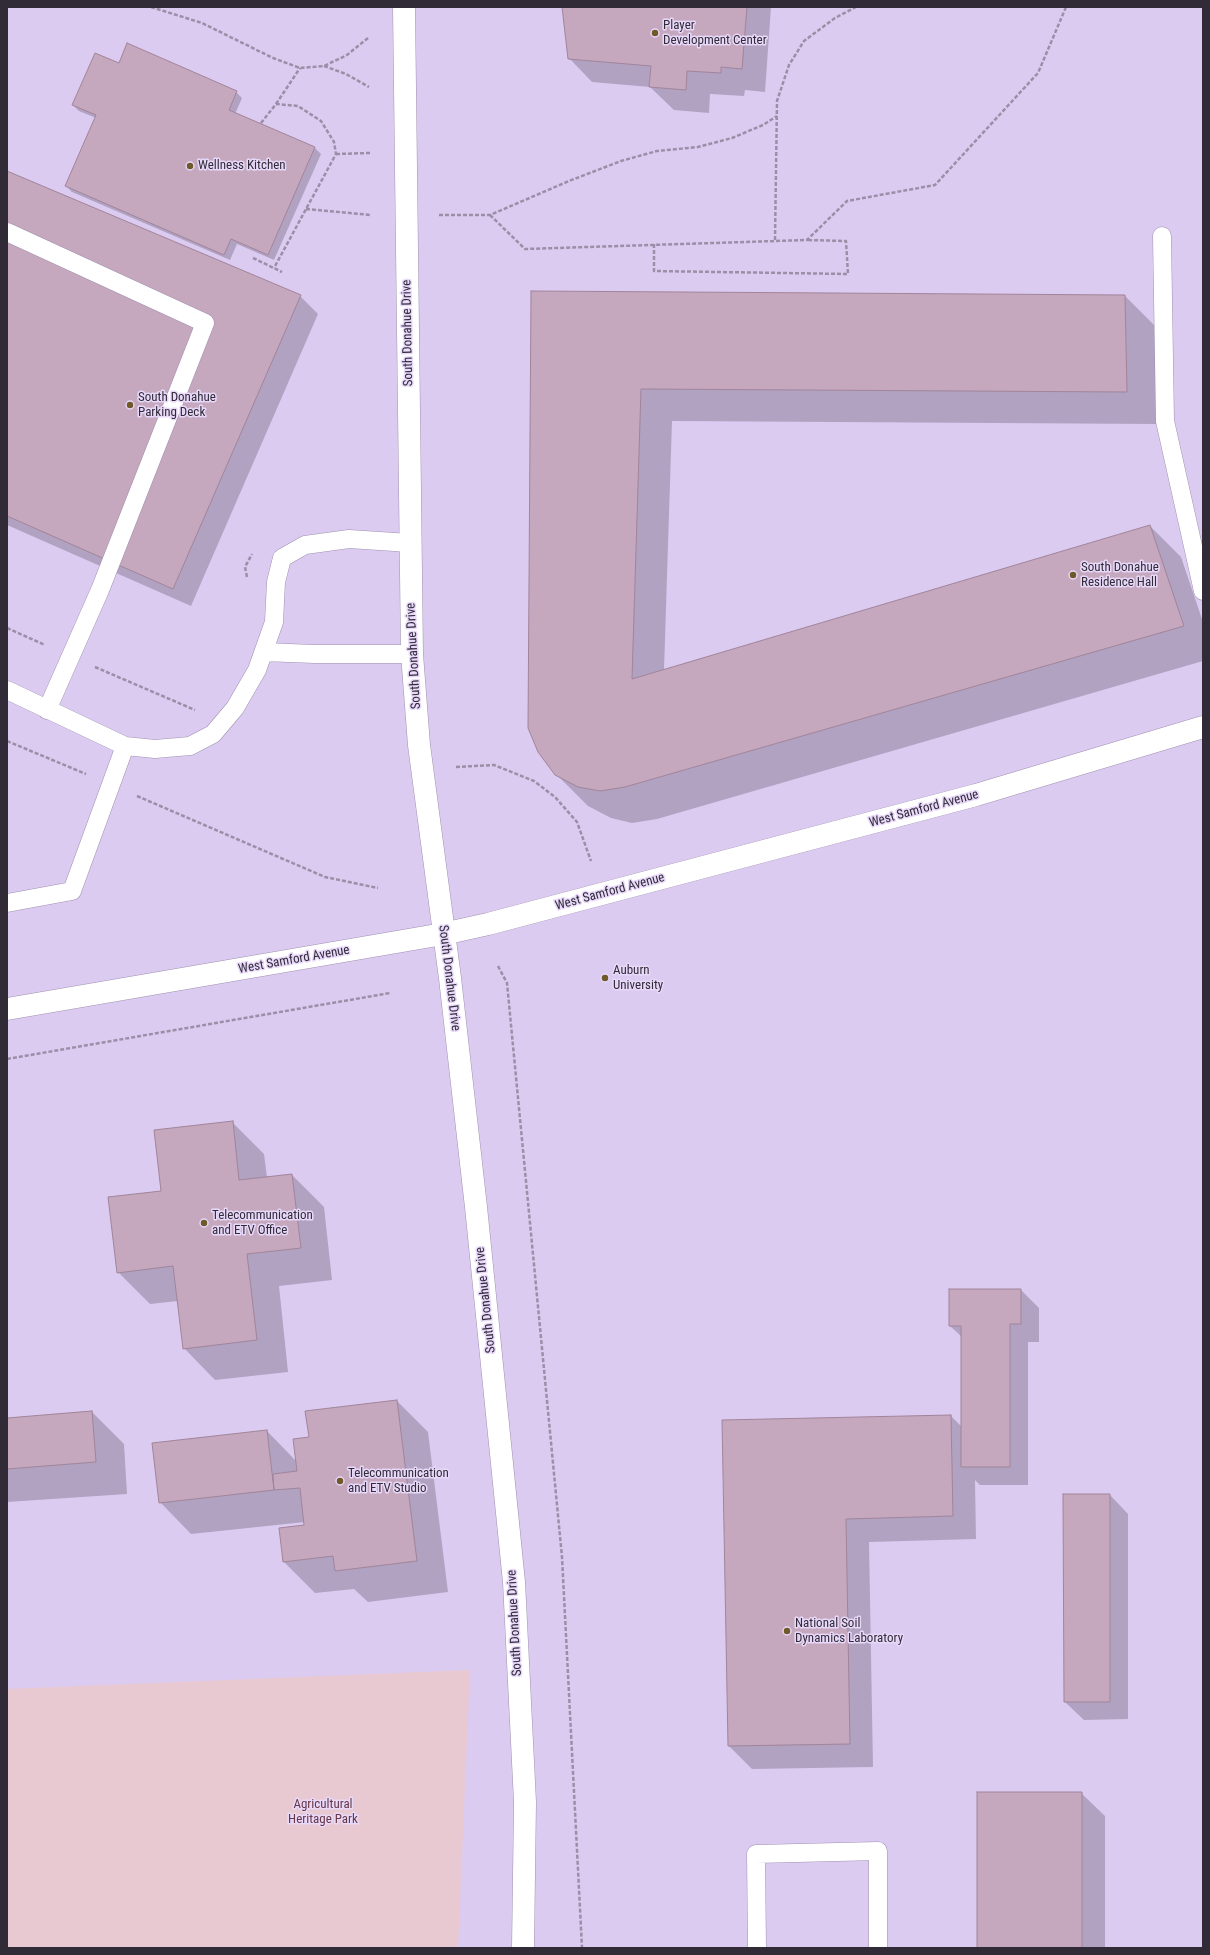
<!DOCTYPE html>
<style>
body{margin:0}
#map{position:relative;width:1210px;height:1955px;overflow:hidden;background:#e8d9fa;font-family:"Roboto Condensed",sans-serif}
canvas{display:block}
.frame{position:absolute;inset:0;border:8px solid #312b38;pointer-events:none}
</style>
<div id="map">
<canvas width="1210" height="1955"></canvas>
<div class="frame"></div>
</div>
<script>
const ctx = document.querySelector('canvas').getContext('2d');
ctx.lineJoin = 'round';
function fillPath(path, color) { ctx.fillStyle = color; ctx.fill(path, 'evenodd'); }
const toPath = rows => new Path2D(rows.map(r => 'M' + r).join(''));
function stroke(path, color, width, dash) { ctx.strokeStyle = color; ctx.lineWidth = width; ctx.lineCap = dash ? 'butt' : 'round'; ctx.setLineDash(dash || []); ctx.stroke(path); }
function write(font, color, halo, rows, align = 'center') {
  ctx.font = font + ' "Roboto Condensed",sans-serif'; ctx.lineWidth = 3; ctx.setLineDash([]); ctx.textBaseline = 'middle'; ctx.strokeStyle = halo; ctx.fillStyle = color; for (const [text, x, y, turn = 0] of rows) {
    ctx.save(); ctx.translate(x, y); ctx.rotate((+turn || 0) * Math.PI / 180); ctx.textAlign = isNaN(turn) ? turn : align; if (halo) ctx.strokeText(text, 0, 0); ctx.fillText(text, 0, 0); ctx.restore();
  }
}
const built = toPath([
 [7,7,1203,7,1203,1948,7,1948]
]);
const green = toPath([
 [470,1670,458,1948,7,1948,7,1689]
]);
const shadow = toPath([
 [563,7,771,7,765,92,745,90,744,96,710,94,709,113,674,110,650,87,592,82,569,58],
 [119,64,236,92,242,98,235,114,315,148,321,154,274,260,237,244,230,260,72,192,66,186,96,118,79,111,73,105],
 [7,172,300,296,318,314,191,606,7,525],
 [532,292,1125,296,1157,328,1158,424,672,421,664,670,1150,526,1181,557,1203,622,1203,661,657,819,632,823,611,818,588,806,556,774],
 [232,1122,264,1154,267,1178,292,1175,324,1207,332,1280,279,1286,288,1372,215,1380,184,1348,178,1301,150,1304,118,1272,162,1192],
 [1021,1290,1039,1308,1039,1342,1028,1342,1028,1485,980,1485,975,1480,976,1539,869,1542,873,1767,752,1769,729,1746,723,1421,951,1416,962,1427,962,1337,950,1326],
 [397,1401,428,1432,448,1592,368,1602,354,1589,315,1593,284,1562,305,1526,305,1522,191,1534,160,1502,267,1431,296,1461,310,1438],
 [92,1412,124,1444,127,1494,7,1502,7,1419],
 [1110,1495,1128,1514,1128,1719,1084,1720,1065,1702],
 [1081,1793,1105,1816,1105,1948,978,1948]
]);
const building = toPath([
 [562,7,747,7,742,69,721,67,721,73,687,71,686,90,649,87,651,66,568,59,562,7],
 [127,43,237,91,229,110,315,147,268,255,231,239,224,255,65,186,96,115,72,105,95,53,119,63,127,43],
 [7,171,301,295,173,589,7,516,7,171],
 [531,291,1125,295,1127,392,641,389,632,679,1150,525,1184,626,625,787,600,791,578,787,555,775,538,752,528,728,531,291],
 [233,1121,239,1180,292,1174,301,1248,247,1254,257,1340,183,1349,173,1266,117,1273,108,1197,161,1191,154,1130,233,1121],
 [949,1289,1021,1289,1021,1324,1010,1324,1010,1467,961,1467,961,1326,949,1326,949,1289],
 [397,1400,417,1561,335,1571,333,1556,283,1562,279,1528,304,1525,300,1488,274,1490,273,1474,297,1471,293,1439,309,1437,305,1411,397,1400],
 [92,1411,96,1462,7,1469,7,1418,92,1411],
 [951,1415,953,1516,846,1519,850,1744,728,1746,722,1420,951,1415],
 [267,1430,274,1490,159,1503,152,1443,267,1430],
 [1063,1494,1110,1494,1110,1702,1064,1702,1063,1494],
 [977,1792,1082,1792,1082,1948,977,1948,977,1792]
]);
const path = toPath([
 [151,7,202,23,273,58,300,68,324,66,347,55,368,38],
 [324,66,346,74,369,87],
 [276,104,300,68],
 [261,123,276,104,298,106,321,121,334,142,336,154,274,268],
 [336,154,370,153],
 [306,209,371,215],
 [439,215,490,215,569,181,621,161,657,151,698,147,732,138,763,125,777,116],
 [490,215,525,249,807,240,847,201,935,185,1038,73,1066,7],
 [775,240,777,101,789,65,804,41,835,18,856,7],
 [654,244,654,271,848,274,846,241,807,240],
 [253,258,282,272],
 [247,577,245,567,252,554],
 [7,628,45,645],
 [95,667,195,710],
 [7,741,86,774],
 [456,767,494,765,534,781,555,797,577,822,591,861],
 [137,796,325,877,378,888],
 [498,966,507,983,562,1557,582,1948],
 [7,1059,390,993]
]);
const service = toPath([
 [7,232,205,323,100,590,47,710],
 [1162,236,1165,421,1203,591],
 [263,652,315,654,412,654],
 [7,690,125,746,155,749,190,746,213,734,235,708,257,670,274,622,276,582,282,558,305,545,349,539,410,543],
 [7,903,72,891,125,746],
 [757,1948,756,1854,878,1851,878,1948]
]);
const tertiary = toPath([
 [404,7,412,654,419,745,450,978,476,1207,514,1582,525,1802,523,1948],
 [7,1009,443,934,488,924,976,795,1203,727]
]);
const markers = [
 [655,33,4,"#6f5929"],
 [190,166,4,"#6f5929"],
 [130,405,4,"#6f5929"],
 [1073,575,4,"#6f5929"],
 [605,978,4,"#6f5929"],
 [204,1223,4,"#6f5929"],
 [340,1481,4,"#6f5929"],
 [787,1631,4,"#6f5929"]
];
const poiNames = [
 ["Player",663,26],
 ["Development Center",663,41],
 ["Wellness Kitchen",198,166],
 ["South Donahue",138,398],
 ["Parking Deck",138,413],
 ["South Donahue",1081,568],
 ["Residence Hall",1081,583],
 ["Auburn",613,971],
 ["University",613,986],
 ["Telecommunication",212,1216],
 ["and ETV Office",212,1231],
 ["Telecommunication",348,1474],
 ["and ETV Studio",348,1489],
 ["National Soil",795,1624],
 ["Dynamics Laboratory",795,1639]
];
const streetNames = [
 ["South Donahue Drive",408,333,-91],
 ["South Donahue Drive",414,656,-93],
 ["West Samford Avenue",924,809,-15],
 ["West Samford Avenue",610,892,-15],
 ["West Samford Avenue",294,960,-10],
 ["South Donahue Drive",449,978,83],
 ["South Donahue Drive",486,1300,-96],
 ["South Donahue Drive",515,1623,-93]
];
const parkNames = [
 ["Agricultural",323,1805],
 ["Heritage Park",323,1820]
];
fillPath(built, '#dccbf1');
fillPath(green, '#e9c9d1');
fillPath(shadow, '#0003');
fillPath(building, '#c5a7be');
stroke(building, '#a1859b', 1);
stroke(service, '#a091b0', 19);
stroke(tertiary, '#a091b0', 23);
stroke(path, '#9a8fa7', 2.5, [4, 2]);
stroke(service, '#fff', 18);
stroke(tertiary, '#fff', 22);
for (const [x, y, r, color] of markers) { const dot = new Path2D(); dot.arc(x, y, r, 0, 2 * Math.PI); ctx.fillStyle = color; ctx.fill(dot); stroke(dot, '#e8d9fa', 1.5); }
write('13px', '#312b38', '#e8d9fa', poiNames, 'left');
write('13px', '#312b38', '#e8d9fa', streetNames);
write('13px', '#673745', '#e8d9fa', parkNames);
</script>
